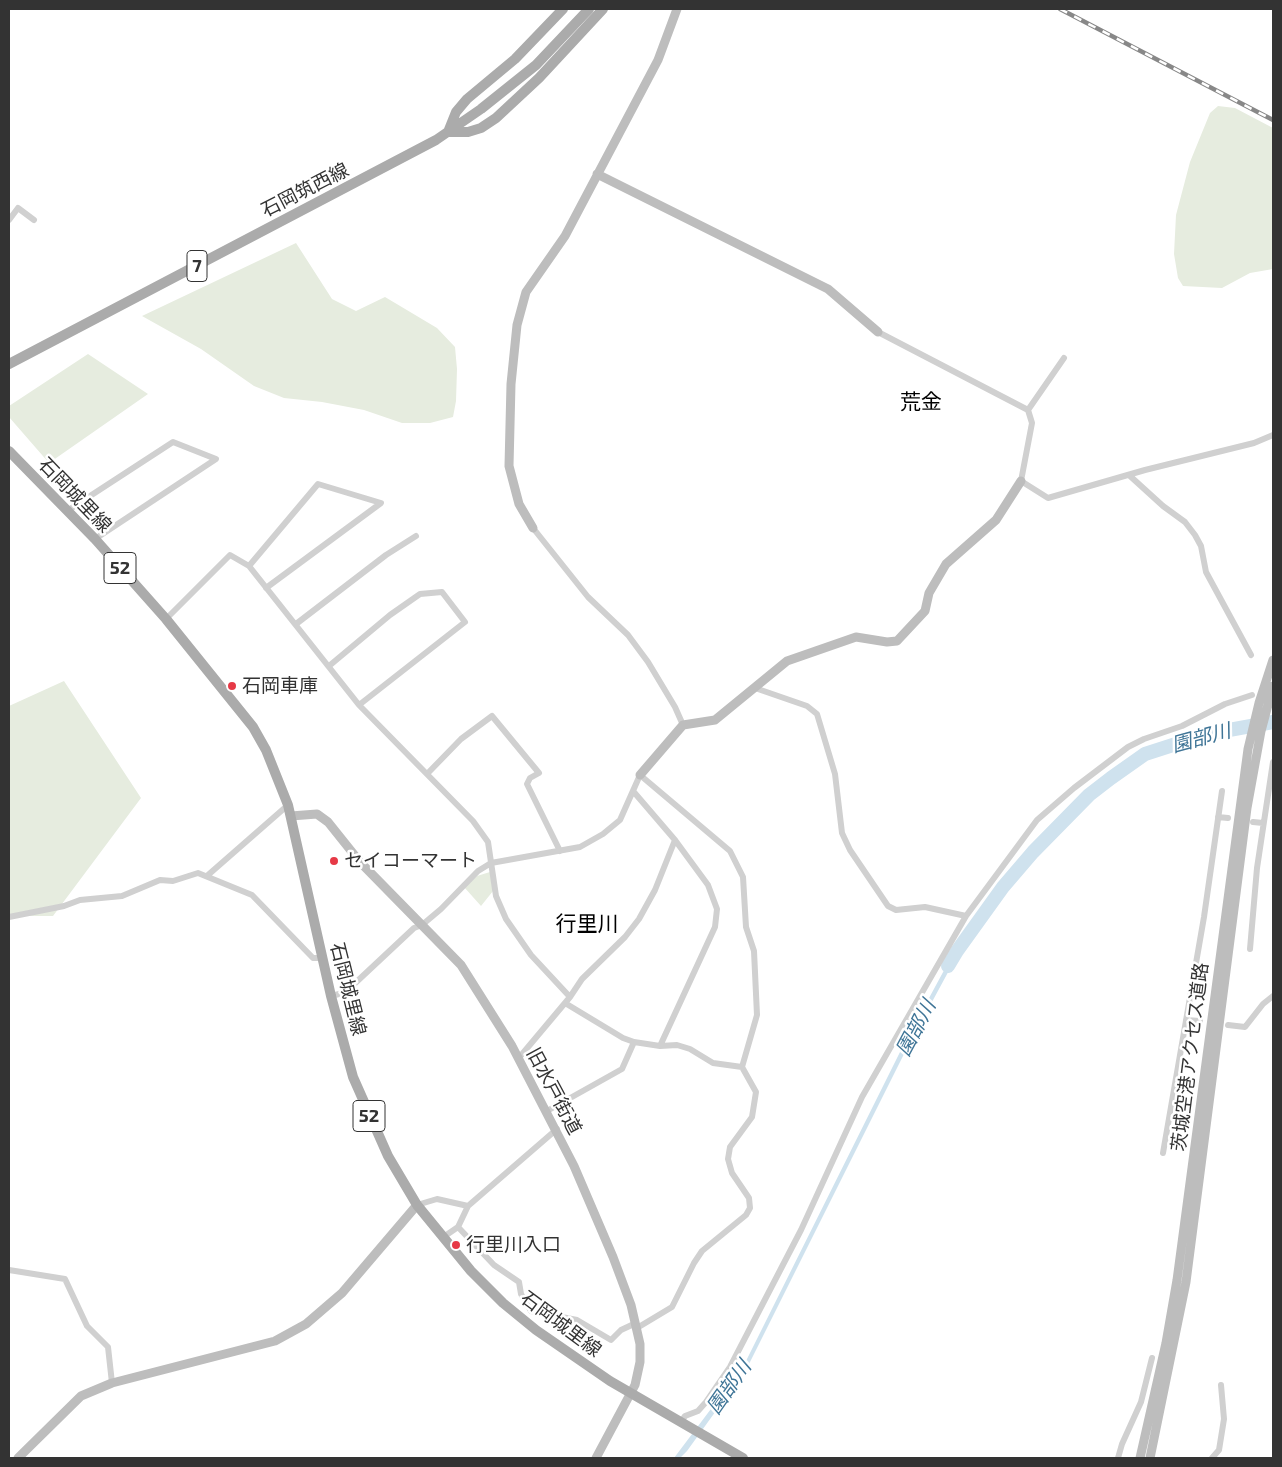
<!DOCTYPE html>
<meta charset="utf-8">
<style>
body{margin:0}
#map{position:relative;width:1282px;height:1467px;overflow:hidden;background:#fff;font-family:"Exo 2",sans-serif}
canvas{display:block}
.frame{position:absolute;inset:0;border:10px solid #333;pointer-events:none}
</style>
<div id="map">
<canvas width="1282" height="1467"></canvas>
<div class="frame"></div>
</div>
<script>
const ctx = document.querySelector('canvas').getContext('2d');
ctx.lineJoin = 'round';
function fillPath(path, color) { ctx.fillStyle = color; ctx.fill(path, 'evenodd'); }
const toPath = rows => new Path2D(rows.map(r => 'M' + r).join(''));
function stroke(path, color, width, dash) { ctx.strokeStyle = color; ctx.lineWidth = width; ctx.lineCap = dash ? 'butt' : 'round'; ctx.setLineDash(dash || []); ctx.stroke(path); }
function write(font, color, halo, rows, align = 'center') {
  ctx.font = font + ' "Exo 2","Noto Sans JP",sans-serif'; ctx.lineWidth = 5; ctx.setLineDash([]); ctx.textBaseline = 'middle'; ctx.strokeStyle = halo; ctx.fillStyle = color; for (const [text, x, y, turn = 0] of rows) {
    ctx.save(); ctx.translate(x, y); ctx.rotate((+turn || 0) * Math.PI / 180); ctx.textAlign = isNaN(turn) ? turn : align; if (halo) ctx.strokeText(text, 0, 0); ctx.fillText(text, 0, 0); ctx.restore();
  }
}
const green = toPath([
 [1218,106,1235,108,1273,128,1273,269,1250,273,1222,288,1183,286,1178,278,1174,254,1176,215,1190,162,1210,113],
 [296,243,332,299,356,311,385,297,437,328,455,347,457,369,456,401,453,417,430,423,402,423,364,410,322,402,284,398,254,386,201,349,142,316],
 [88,354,148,394,49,463,9,417,9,406],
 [64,681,141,798,53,916,9,916,9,706],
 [490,872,493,891,481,906,464,887,477,876]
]);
const water = toPath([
 [955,950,959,952,906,1050,747,1368,687,1451,680,1458,674,1458,744,1365,902,1048]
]);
const river = toPath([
 [948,966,957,951,1003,887,1033,852,1089,795,1111,778,1145,754,1207,734,1273,722]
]);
const street = toPath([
 [9,220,18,208,34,220],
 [878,332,1028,410,1032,423,1021,481,1048,498,1145,470,1254,443,1273,435],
 [1028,410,1064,358],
 [1130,476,1163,506,1185,522,1195,535,1201,546,1206,572,1251,655],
 [67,511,173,442,216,459,95,539],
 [533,528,588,597,628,635,648,662,675,707,683,725],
 [249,566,318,484,381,503,266,588],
 [166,619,230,555,249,566,359,705,473,821,488,842,496,896,506,919,531,955,570,997],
 [296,624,386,555,416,536],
 [329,666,390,615,420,594,442,592,465,622,359,705],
 [755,688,807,706,817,714,835,774,842,833,850,850,888,906,896,910,925,907,966,916],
 [427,774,461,739,492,716,539,773,530,778,527,784,560,851],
 [633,791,675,840,708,885,717,909,715,927,660,1046],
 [1218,817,1228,818],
 [1253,822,1263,823],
 [208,875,288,805],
 [9,917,64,906,80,900,122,896,160,880,173,881,198,873,252,895,313,958,323,958],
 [1250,949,1257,868,1273,762],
 [331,996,343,993,351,987,414,928,422,925,441,909,478,871,491,863,580,847,603,834,620,820,640,775,730,851,743,877,746,927,754,951,757,1015,742,1067,756,1092,752,1117,730,1147,728,1159,732,1173,749,1198,750,1208,746,1215,702,1251,694,1263,672,1307,637,1328],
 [565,1003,623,1038,634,1042],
 [1186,1020,1200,1021],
 [1228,1025,1245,1027,1263,1004,1273,996],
 [518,1059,570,997,582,979,625,937,639,919,655,890,675,840],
 [547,1111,622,1069,634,1042,660,1046,677,1045,690,1049,713,1063,742,1067],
 [1163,1153,1204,917,1222,791],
 [417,1205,437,1199,468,1206,557,1129],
 [458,1227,468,1206],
 [442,1238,458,1227,494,1265,519,1282,521,1294,531,1311,577,1320,611,1340,621,1330,636,1323],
 [9,1270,65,1279,87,1326,108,1347,112,1383],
 [681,1422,685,1416,698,1411,706,1402,730,1367,801,1230,862,1097,966,916,1037,820,1074,788,1128,747,1144,739,1182,726,1225,704,1252,695],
 [1118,1458,1122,1444,1141,1402,1152,1358],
 [1212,1458,1219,1450,1224,1419,1221,1385]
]);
const secondary = toPath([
 [597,174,828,289,878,332],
 [533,528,519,504,509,466,511,384,517,325,526,292,565,236,658,60,677,9],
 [640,775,683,725,715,720,787,661,856,637,887,642,897,641,925,611,929,593,946,564,996,520,1021,481],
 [291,816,317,814,328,822,360,862,461,965,512,1046,574,1166,613,1257,631,1305,640,1344,640,1362,635,1385,596,1458],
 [18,1458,81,1396,112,1383,275,1341,306,1324,342,1293,417,1205],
 [1140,1458,1166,1343,1177,1280,1248,749,1259,703,1273,660],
 [1150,1458,1186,1282,1247,808,1261,731,1273,686]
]);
const primary = toPath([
 [448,132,456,112,467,99,515,59,563,9],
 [449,132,468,132,481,128,496,118,539,78,603,9],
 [9,364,436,140,481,109,536,65,589,9],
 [9,451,95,539,166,619,253,727,266,750,288,805,331,996,353,1077,388,1156,417,1205,471,1271,503,1303,536,1330,610,1381,743,1458]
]);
const rail = toPath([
 [1060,9,1273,120]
]);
const markers = [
 [232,686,5,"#e63946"],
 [334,861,5,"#e63946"],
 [456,1245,5,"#e63946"]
];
const shields = [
 [197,266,20],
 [120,568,32],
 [369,1116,32]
];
const shieldNames = [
 ["7",197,266],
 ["52",120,568],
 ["52",369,1116]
];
const streetNames = [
 ["石岡筑西線",305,190,-27],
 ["石岡城里線",75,495,46],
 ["石岡城里線",348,989,76],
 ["茨城空港アクセス道路",1190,1057,-83],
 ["旧水戸街道",554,1091,62],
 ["石岡城里線",561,1324,37]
];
const poiNames = [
 ["石岡車庫",242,686],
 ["セイコーマート",344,861],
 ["行里川入口",466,1245]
];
const waterNames = [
 ["園部川",1201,738,-15],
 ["園部川",916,1028,-62],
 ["園部川",729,1387,-55]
];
const quarterNames = [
 ["荒金",921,402],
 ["行里川",587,924]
];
fillPath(green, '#e6ecdf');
fillPath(water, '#cfe2ee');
stroke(river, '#cfe2ee', 14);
stroke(street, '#d0d0d0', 6);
stroke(secondary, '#bdbdbd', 9);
stroke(primary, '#ababab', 10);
stroke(rail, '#888', 4.5);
stroke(rail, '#fff', 2.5, [8]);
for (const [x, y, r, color] of markers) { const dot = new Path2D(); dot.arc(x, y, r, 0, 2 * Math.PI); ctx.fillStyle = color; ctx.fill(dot); stroke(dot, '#fff', 2); }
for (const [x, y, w] of shields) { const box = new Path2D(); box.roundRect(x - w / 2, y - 15.5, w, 31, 4); ctx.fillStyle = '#fff'; ctx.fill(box); stroke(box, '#333', 1); }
write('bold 18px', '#333', null, shieldNames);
write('19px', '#333', '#fff', streetNames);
write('19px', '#333', '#fff', poiNames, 'left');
write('italic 20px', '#3f7597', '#fff', waterNames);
write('21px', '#000', '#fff', quarterNames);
</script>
